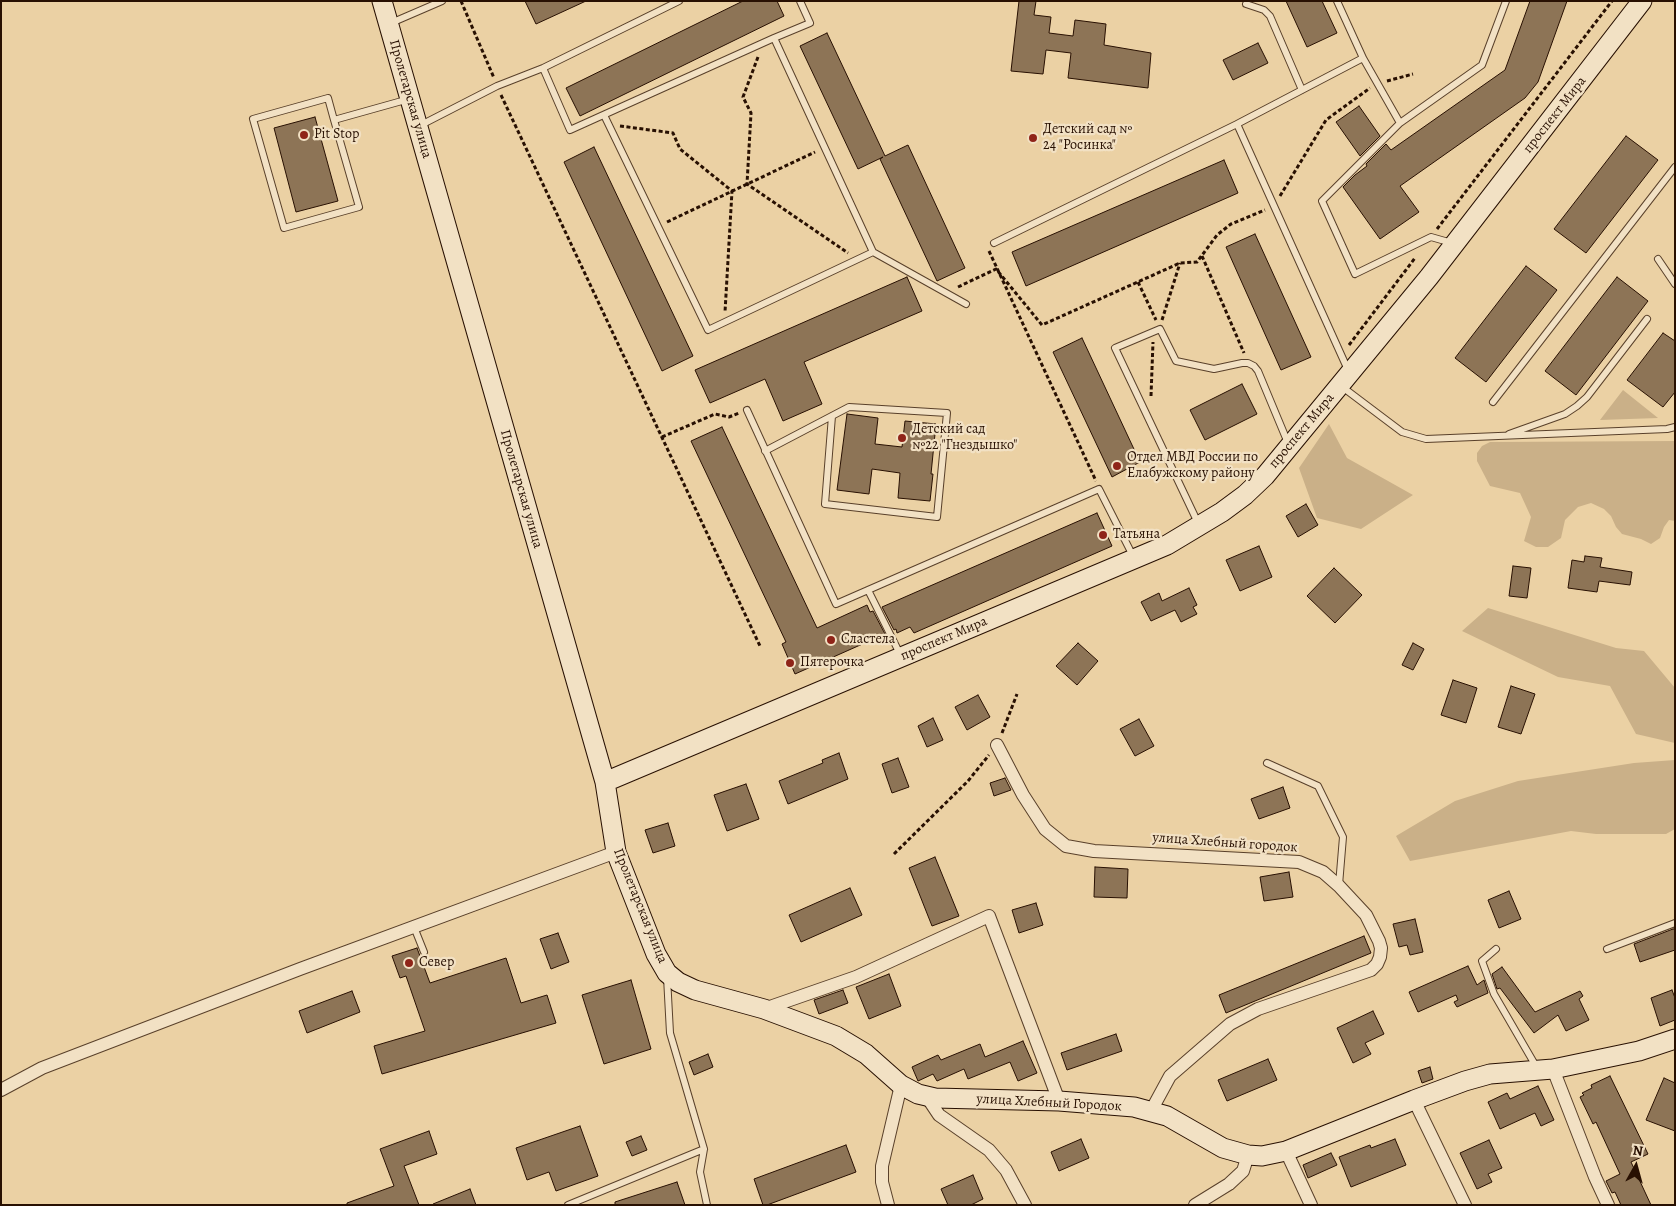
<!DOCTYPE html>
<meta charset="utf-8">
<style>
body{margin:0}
#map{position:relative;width:1676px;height:1206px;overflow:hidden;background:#ebd1a4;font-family:Alegreya,serif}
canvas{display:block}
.frame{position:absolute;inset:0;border:2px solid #281002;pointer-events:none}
.north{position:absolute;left:1611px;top:1141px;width:50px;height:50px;-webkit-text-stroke:4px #f2e1c4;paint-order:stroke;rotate:7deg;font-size:14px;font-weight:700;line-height:20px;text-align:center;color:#281002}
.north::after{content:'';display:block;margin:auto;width:18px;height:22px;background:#281002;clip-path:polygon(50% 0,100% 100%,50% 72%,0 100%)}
</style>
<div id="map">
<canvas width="1676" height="1206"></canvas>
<div class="frame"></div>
<div class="north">N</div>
</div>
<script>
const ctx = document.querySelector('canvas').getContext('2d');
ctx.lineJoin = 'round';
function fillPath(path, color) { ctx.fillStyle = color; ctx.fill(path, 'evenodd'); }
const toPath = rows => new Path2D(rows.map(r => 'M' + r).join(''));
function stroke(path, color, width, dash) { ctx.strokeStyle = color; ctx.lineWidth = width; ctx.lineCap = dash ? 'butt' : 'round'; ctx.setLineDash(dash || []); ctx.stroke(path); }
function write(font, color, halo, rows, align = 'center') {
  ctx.font = font + ' Alegreya,serif'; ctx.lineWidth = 4.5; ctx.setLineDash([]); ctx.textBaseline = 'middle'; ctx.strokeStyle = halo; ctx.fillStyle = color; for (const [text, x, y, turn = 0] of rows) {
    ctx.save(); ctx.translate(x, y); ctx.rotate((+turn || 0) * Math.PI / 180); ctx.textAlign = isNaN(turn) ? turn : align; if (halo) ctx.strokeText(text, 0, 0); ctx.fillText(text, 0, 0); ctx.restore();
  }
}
const green = toPath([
 [1623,390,1658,418,1600,420],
 [1329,424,1347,458,1413,495,1361,529,1317,518,1299,468],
 [1675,441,1675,521,1669,520,1664,527,1660,538,1651,544,1641,539,1622,534,1616,527,1611,516,1604,509,1591,503,1578,507,1565,520,1561,538,1548,547,1536,547,1524,541,1531,517,1520,493,1490,486,1477,461,1477,453,1482,446,1490,442],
 [1488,608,1616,648,1644,651,1675,688,1675,743,1636,734,1610,686,1558,677,1462,631],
 [1675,760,1675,829,1666,834,1596,834,1571,831,1410,861,1396,836,1455,801,1518,781,1634,763]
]);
const building = toPath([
 [525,1,586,1,536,24,525,1],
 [743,1,777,1,784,16,580,116,566,88,743,1],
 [1019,1,1036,1,1034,15,1051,17,1049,33,1073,36,1075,20,1106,24,1104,45,1151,53,1148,88,1068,78,1071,53,1046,50,1043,74,1011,71,1019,1],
 [1286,1,1322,1,1337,33,1307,47,1286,1],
 [1530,1,1567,1,1538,82,1525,98,1400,186,1419,212,1380,239,1343,187,1355,175,1367,166,1366,164,1386,144,1391,150,1505,70,1530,1],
 [827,33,885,156,908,145,965,268,937,281,880,159,883,157,858,169,800,46,827,33],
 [1258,43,1268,63,1233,80,1223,60,1258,43],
 [1359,106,1380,136,1360,156,1336,122,1359,106],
 [315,117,338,201,296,212,274,128,315,117],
 [1626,136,1658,160,1586,253,1554,229,1626,136],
 [594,147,693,356,662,371,564,162,594,147],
 [1224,160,1238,193,1026,286,1012,252,1224,160],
 [1255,234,1311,357,1281,370,1226,247,1255,234],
 [1526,266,1557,290,1486,382,1455,358,1526,266],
 [907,277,922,311,804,362,822,404,783,421,765,379,710,403,695,370,907,277],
 [1617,277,1648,301,1576,395,1545,371,1617,277],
 [1663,333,1675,341,1675,392,1663,407,1627,380,1663,333],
 [1082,338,1140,462,1112,477,1053,352,1082,338],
 [1242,384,1257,414,1205,440,1190,410,1242,384],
 [847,414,878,418,875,444,902,447,905,421,936,424,931,474,933,474,930,501,898,498,900,473,872,469,869,494,837,490,847,414],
 [722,427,817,628,867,605,870,612,873,611,885,634,795,674,782,644,786,642,691,441,722,427],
 [1306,504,1318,525,1298,537,1286,516,1306,504],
 [1097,513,1112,546,914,633,910,627,897,633,896,629,894,630,882,607,1097,513],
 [1259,546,1272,577,1240,591,1226,560,1259,546],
 [1585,556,1602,558,1600,567,1632,572,1630,585,1599,581,1597,592,1568,588,1572,560,1584,562,1585,556],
 [1513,566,1531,568,1527,598,1509,596,1513,566],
 [1334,568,1362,595,1335,623,1307,596,1334,568],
 [1189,588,1197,605,1193,607,1197,614,1181,622,1175,610,1151,621,1141,602,1159,593,1162,601,1189,588],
 [1078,643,1098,661,1077,685,1056,666,1078,643],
 [1413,643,1424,649,1413,670,1402,665,1413,643],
 [1453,680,1477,688,1466,723,1441,715,1453,680],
 [1511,686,1535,694,1521,734,1498,727,1511,686],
 [978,695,990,717,967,730,955,707,978,695],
 [933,718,943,740,927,747,918,726,933,718],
 [1139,719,1154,746,1135,756,1120,729,1139,719],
 [839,753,848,779,788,804,779,781,823,763,822,760,839,753],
 [898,758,909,787,892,793,882,764,898,758],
 [1005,778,1011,790,994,796,990,783,1005,778],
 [746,784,759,819,727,831,714,795,746,784],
 [1283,787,1290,808,1259,819,1251,799,1283,787],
 [668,823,675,846,653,853,645,830,668,823],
 [935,857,959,916,932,926,909,868,935,857],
 [1095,867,1128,869,1127,898,1094,897,1095,867],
 [1289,872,1293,897,1264,901,1260,877,1289,872],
 [850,888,862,915,801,942,789,915,850,888],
 [1509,891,1521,919,1499,928,1488,900,1509,891],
 [1036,903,1043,925,1019,933,1012,910,1036,903],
 [1415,919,1423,952,1410,955,1407,945,1399,947,1393,924,1415,919],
 [1673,929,1675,929,1675,950,1640,962,1634,944,1673,929],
 [558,933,569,962,551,969,540,939,558,933],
 [1364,936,1371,953,1226,1013,1219,995,1364,936],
 [417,948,430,983,506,958,521,1003,547,995,556,1023,382,1074,374,1046,425,1031,406,976,400,978,392,956,417,948],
 [1468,966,1477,985,1484,980,1488,993,1457,1007,1454,1002,1458,1000,1456,995,1418,1012,1409,992,1468,966],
 [1502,967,1535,1012,1580,991,1583,996,1579,999,1589,1020,1566,1031,1558,1015,1534,1033,1500,988,1497,989,1492,974,1502,967],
 [889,974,901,1006,869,1019,856,987,889,974],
 [631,980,651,1049,604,1064,582,995,631,980],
 [843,990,848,1003,819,1014,814,1000,843,990],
 [1672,990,1675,998,1675,1020,1660,1026,1651,998,1672,990],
 [352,991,360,1012,307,1033,299,1011,352,991],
 [1373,1011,1384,1034,1365,1043,1371,1054,1353,1063,1337,1028,1373,1011],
 [1116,1034,1122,1051,1067,1070,1061,1053,1116,1034],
 [1023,1041,1037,1073,1018,1081,1010,1062,968,1079,964,1069,937,1081,933,1074,918,1081,912,1067,938,1055,941,1060,980,1044,985,1057,1023,1041],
 [708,1054,713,1067,694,1075,689,1062,708,1054],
 [1268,1059,1277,1080,1227,1101,1218,1080,1268,1059],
 [1430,1067,1433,1079,1422,1083,1418,1071,1430,1067],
 [1610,1076,1648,1154,1631,1162,1651,1205,1621,1205,1615,1192,1612,1193,1606,1181,1620,1174,1596,1122,1593,1124,1580,1097,1584,1095,1582,1093,1592,1088,1591,1085,1610,1076],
 [1664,1078,1675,1083,1675,1131,1646,1120,1664,1078],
 [1538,1086,1554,1120,1541,1126,1535,1113,1500,1129,1488,1102,1507,1093,1510,1099,1538,1086],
 [580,1126,598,1176,556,1191,549,1172,527,1180,516,1148,580,1126],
 [429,1131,437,1154,404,1166,419,1205,347,1205,347,1203,394,1186,380,1149,429,1131],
 [641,1136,647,1150,632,1156,626,1142,641,1136],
 [1081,1139,1089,1158,1059,1171,1051,1152,1081,1139],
 [1395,1139,1406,1165,1351,1187,1339,1157,1370,1145,1371,1148,1395,1139],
 [1489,1140,1502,1168,1488,1174,1492,1182,1477,1189,1460,1153,1489,1140],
 [846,1145,856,1172,767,1205,763,1205,754,1179,846,1145],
 [1331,1153,1337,1165,1308,1178,1303,1165,1331,1153],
 [973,1175,983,1199,971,1205,948,1205,941,1189,973,1175],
 [677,1182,685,1205,615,1205,615,1202,677,1182],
 [470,1189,476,1205,433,1205,433,1204,470,1189]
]);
const path = toPath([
 [461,1,494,78],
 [758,57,743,97,751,113,747,184,848,253],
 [1387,81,1413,74],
 [501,95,760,646],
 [620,126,673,133,680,149,732,191,725,312],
 [1280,196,1326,120,1370,88],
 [667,222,815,152],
 [1437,229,1612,1],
 [989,251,1096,481],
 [1202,256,1244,353],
 [1138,282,1156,320],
 [958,287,996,269,1042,325,1180,263,1197,262,1217,235,1231,224,1265,210],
 [1162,320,1180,263],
 [1349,345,1415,258],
 [1151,396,1153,342],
 [662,437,715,414,729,417,739,413],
 [1002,733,1017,694],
 [894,854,968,781,989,755]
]);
const lane = toPath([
 [1337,1,1363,58],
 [1246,4,1264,10,1270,16,1302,90],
 [391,23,442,1],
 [774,38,810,23,800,1],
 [543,68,570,130,774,38,873,252,708,330,604,115],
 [334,120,328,98,253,119,284,228,359,207,334,120,409,99],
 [1400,123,1322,201,1355,274,1431,237,1452,243],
 [419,126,497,86,543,68,679,1],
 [994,243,1237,124],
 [873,252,966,304],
 [1658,259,1675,284],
 [1348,370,1237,124,1363,58,1400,123,1482,65,1506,1],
 [1341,386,1402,432,1426,439,1667,429,1675,427],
 [1493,402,1675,167],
 [747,410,836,604,1099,489,1133,556],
 [1509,434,1565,414,1577,406,1587,397,1647,319],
 [765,451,849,407,947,413,937,517,825,504,832,416],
 [1199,525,1115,348,1160,329,1176,361,1214,369,1242,363,1248,363,1254,366,1258,371,1288,443],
 [868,590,901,656],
 [1267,763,1318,786,1343,837,1339,885],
 [414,927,424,952],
 [1496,949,1482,961,1494,994,1537,1068],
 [1607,949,1675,923],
 [667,977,670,1033,704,1149,700,1172,707,1205],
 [568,1205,704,1149]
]);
const street = toPath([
 [997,745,1023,795,1045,829,1066,846,1094,851,1299,862,1323,872,1339,886,1366,915,1379,941,1381,948,1380,957,1377,964,1371,970,1258,1009,1230,1024,1170,1076,1151,1111],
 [764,1009,856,977,989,916,1059,1101],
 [1553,1069,1595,1177,1608,1205],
 [1,1090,42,1068,300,969,616,852],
 [927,1097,939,1115,989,1150,1006,1170,1025,1205],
 [1414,1100,1465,1205],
 [1286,1151,1311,1205],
 [888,1205,882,1182,882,1166,901,1085],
 [1195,1205,1229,1184,1243,1171,1248,1155]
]);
const secondary = toPath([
 [382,1,605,782,616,852,656,954,667,973,678,982,695,990,764,1009,836,1036,866,1054,901,1085,918,1094,935,1098,1059,1101,1134,1107,1167,1116,1223,1148,1248,1155,1262,1156,1286,1151,1414,1100,1465,1081,1490,1074,1553,1069,1639,1051,1675,1039],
 [605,782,1167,545,1222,512,1245,495,1265,476,1429,277,1642,1]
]);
const markers = [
 [304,135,5,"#8f2418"],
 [1033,138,5,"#8f2418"],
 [902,438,5,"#8f2418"],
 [1117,466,5,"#8f2418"],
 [1103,535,5,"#8f2418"],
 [831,640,5,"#8f2418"],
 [790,663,5,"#8f2418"],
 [409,963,5,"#8f2418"]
];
const streetNames = [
 ["Пролетарская улица",410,99,74],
 ["проспект Мира",1555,115,-52],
 ["проспект Мира",1302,431,-50],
 ["Пролетарская улица",521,489,74],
 ["проспект Мира",944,639,-23],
 ["улица Хлебный городок",1225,843,4],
 ["Пролетарская улица",640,906,68],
 ["улица Хлебный Городок",1049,1103,3]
];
const poiNames = [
 ["Детский сад №",1043,130],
 ["24 \"Росинка\"",1043,146],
 ["Pit Stop",314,135],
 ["Детский сад",912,430],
 ["№22 \"Гнездышко\"",912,446],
 ["Отдел МВД России по",1127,458],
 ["Елабужскому району",1127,474],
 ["Татьяна",1113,535],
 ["Сластела",841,640],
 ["Пятерочка",800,663],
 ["Север",419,963]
];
fillPath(green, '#cab088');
fillPath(building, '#8d7456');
stroke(building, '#281002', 1);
stroke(lane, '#59402a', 8);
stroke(street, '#59402a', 14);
stroke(secondary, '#281002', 21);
stroke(path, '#281002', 3, [4, 2.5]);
stroke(lane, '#f2e1c4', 6);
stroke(street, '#f2e1c4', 12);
stroke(secondary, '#f2e1c4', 19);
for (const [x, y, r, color] of markers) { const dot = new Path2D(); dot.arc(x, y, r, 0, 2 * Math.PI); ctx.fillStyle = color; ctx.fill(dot); stroke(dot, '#f2e1c4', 2); }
write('14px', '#281002', '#f2e1c4', streetNames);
write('14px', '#281002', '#f2e1c4', poiNames, 'left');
</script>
